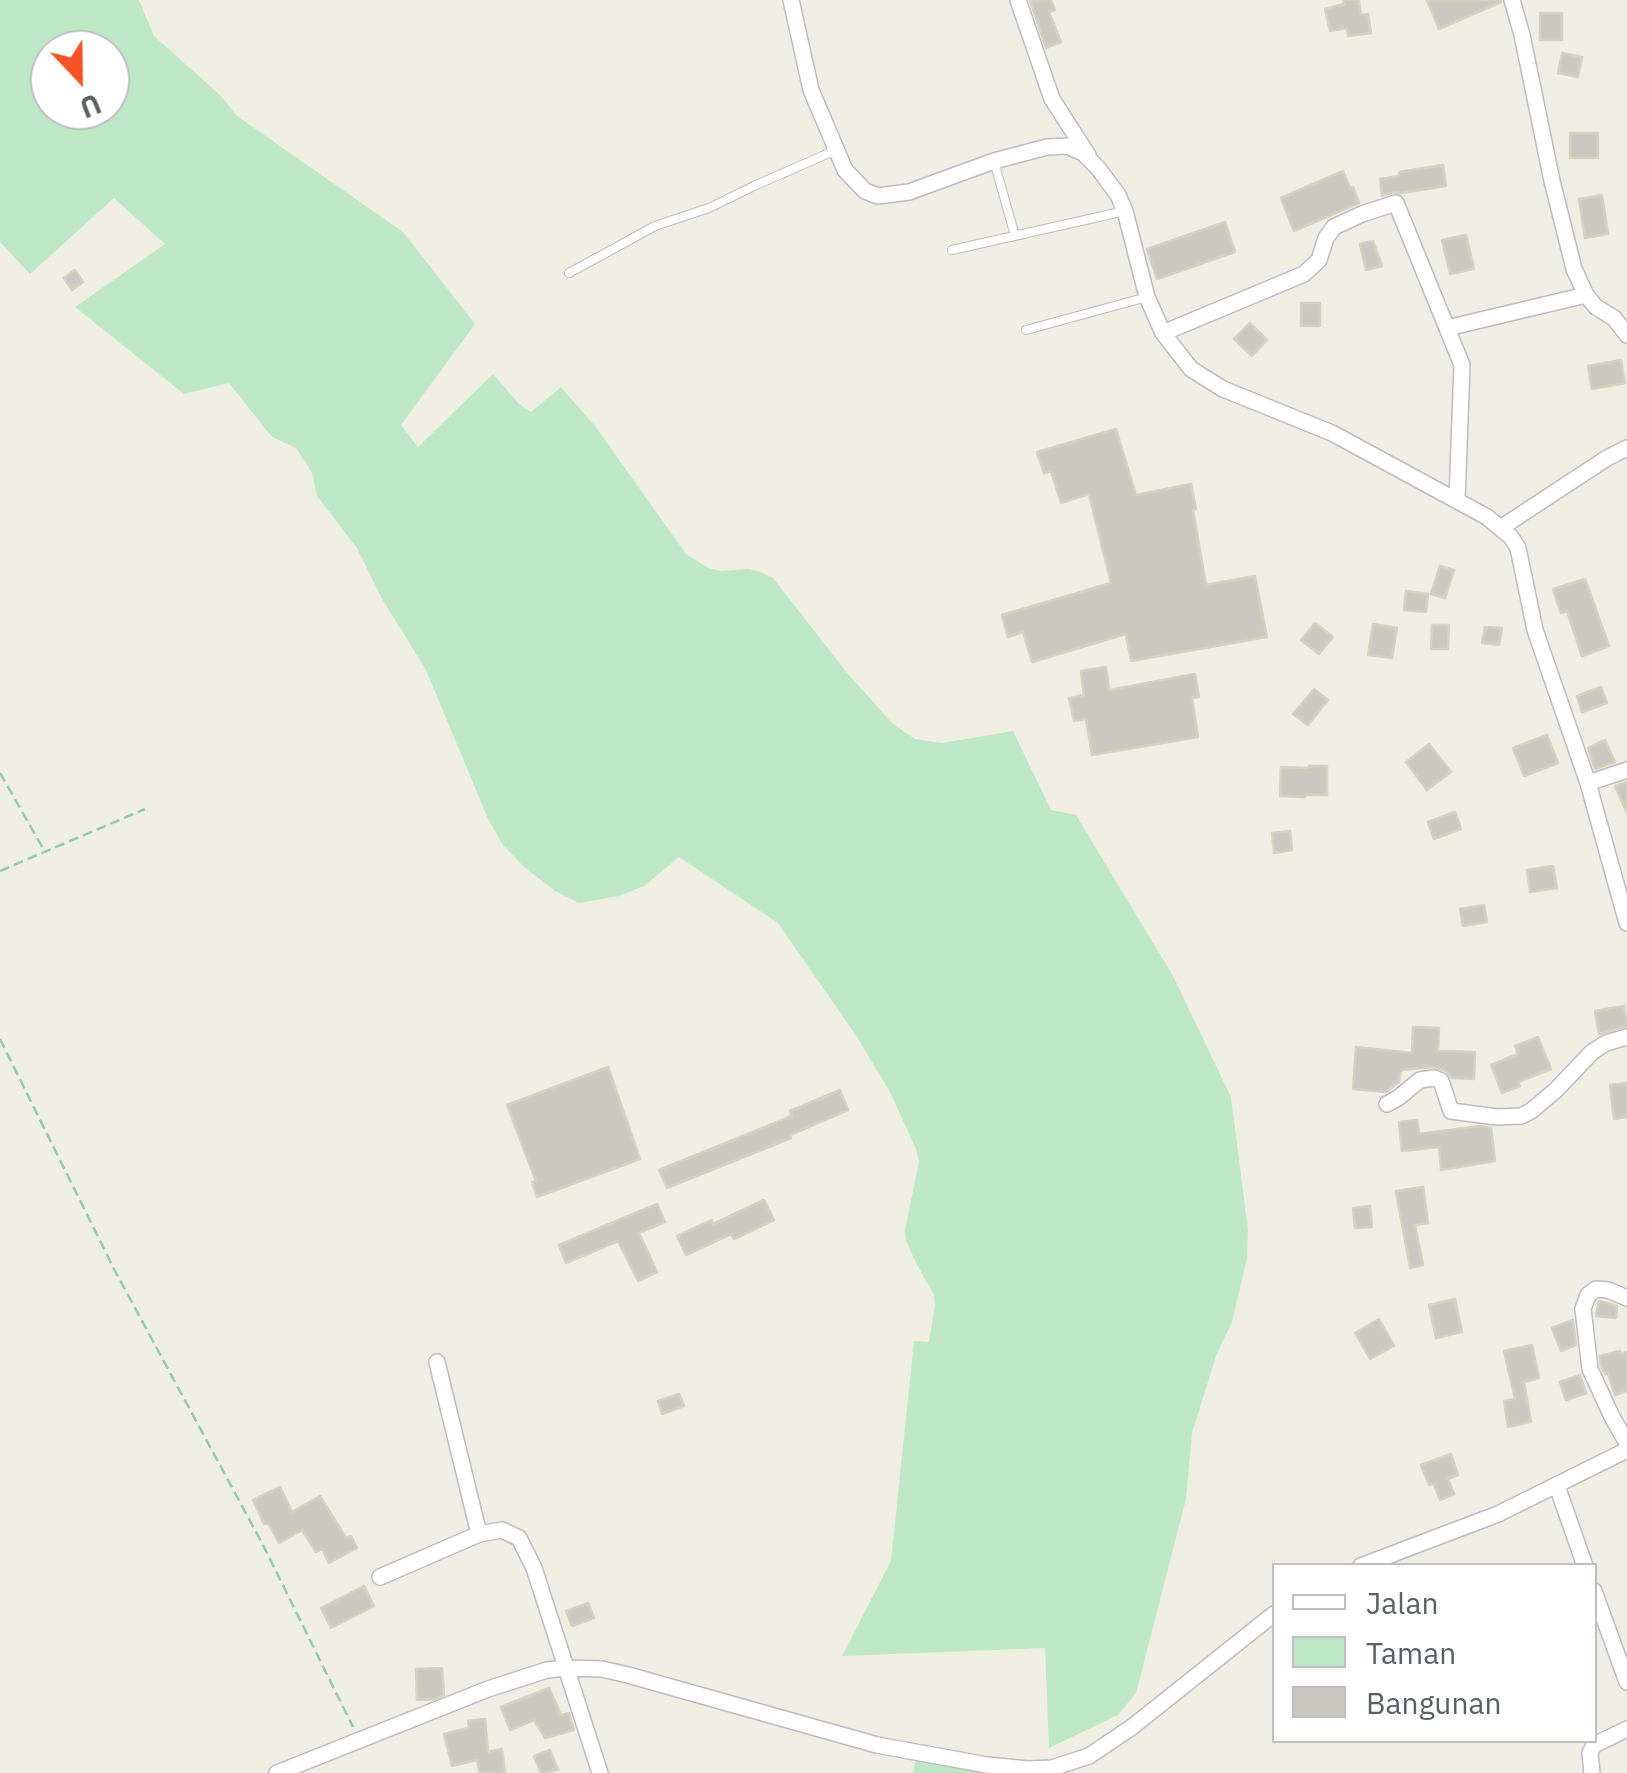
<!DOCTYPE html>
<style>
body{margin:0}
#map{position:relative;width:1627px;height:1773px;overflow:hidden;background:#efeee3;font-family:"IBM Plex Sans",sans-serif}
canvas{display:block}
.legend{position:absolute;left:1272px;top:1563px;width:325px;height:180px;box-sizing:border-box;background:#fff;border:2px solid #bdbfc1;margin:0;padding:12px 18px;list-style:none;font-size:30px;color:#5b5e65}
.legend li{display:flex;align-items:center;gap:20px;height:50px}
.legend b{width:50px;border:2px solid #bdbfc1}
.north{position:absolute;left:30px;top:30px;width:100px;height:100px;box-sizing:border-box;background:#fff;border:2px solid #bdbfc1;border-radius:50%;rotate:158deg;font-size:28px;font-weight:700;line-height:40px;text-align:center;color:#5b5e65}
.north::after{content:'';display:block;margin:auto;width:35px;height:45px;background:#f45425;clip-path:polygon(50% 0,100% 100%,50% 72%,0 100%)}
</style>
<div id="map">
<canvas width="1627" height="1773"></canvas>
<ul class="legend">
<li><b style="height:12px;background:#fff"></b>Jalan</li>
<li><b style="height:28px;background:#bee8c5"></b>Taman</li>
<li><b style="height:28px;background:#cac8c0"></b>Bangunan</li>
</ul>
<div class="north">U</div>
</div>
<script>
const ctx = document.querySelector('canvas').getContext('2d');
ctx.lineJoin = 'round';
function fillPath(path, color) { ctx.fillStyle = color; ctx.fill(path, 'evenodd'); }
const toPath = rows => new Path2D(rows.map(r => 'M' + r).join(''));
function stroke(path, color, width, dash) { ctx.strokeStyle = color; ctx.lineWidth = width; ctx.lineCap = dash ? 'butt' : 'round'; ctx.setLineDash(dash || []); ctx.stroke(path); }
const green = toPath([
 [0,0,139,0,154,36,221,96,237,116,403,232,475,324,401,425,418,447,493,374,519,404,531,412,561,387,595,426,686,554,708,568,721,571,748,569,761,572,773,578,848,674,893,724,915,739,942,743,1013,731,1051,810,1076,815,1173,976,1231,1097,1248,1230,1247,1258,1232,1322,1216,1356,1192,1433,1186,1499,1136,1693,1118,1715,1049,1748,1045,1648,842,1656,891,1561,914,1341,929,1342,935,1305,934,1295,914,1259,906,1240,905,1230,919,1162,916,1149,890,1092,857,1037,778,923,679,857,644,886,619,896,579,903,555,891,523,866,503,845,489,821,426,670,381,597,357,548,317,496,312,473,296,448,272,437,229,383,184,394,75,307,165,244,114,198,30,274,0,242],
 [110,50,110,110,50,110,50,50],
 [916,1759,1040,1773,913,1773]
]);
const building = toPath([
 [1030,0,1051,0,1055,10,1049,12,1061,42,1046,48,1030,0],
 [1343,0,1359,0,1361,15,1368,14,1371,33,1348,36,1347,28,1330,31,1325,9,1344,4,1343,0],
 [1427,0,1501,0,1501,2,1439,29,1427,0],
 [1540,13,1562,13,1562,40,1540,40,1540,13],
 [1562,53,1582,57,1578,77,1558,73,1562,53],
 [1570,133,1598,133,1598,158,1570,158,1570,133],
 [1443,165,1446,186,1401,193,1393,192,1382,196,1380,179,1399,176,1399,172,1443,165],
 [1343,171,1350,188,1353,187,1359,203,1294,231,1281,198,1343,171],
 [1602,195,1608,234,1585,238,1579,199,1602,195],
 [1225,222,1235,252,1157,279,1147,249,1225,222],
 [1466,235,1474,269,1450,274,1442,240,1466,235],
 [1373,241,1382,266,1366,270,1360,244,1373,241],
 [75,270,83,282,72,290,64,278,75,270],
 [1301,303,1320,303,1320,326,1301,326,1301,303],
 [1250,323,1267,340,1252,356,1234,339,1250,323],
 [1621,360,1625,383,1592,389,1588,366,1621,360],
 [1116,429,1136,495,1191,484,1196,509,1193,510,1206,585,1255,576,1267,637,1131,661,1126,634,1032,662,1023,632,1008,637,1002,615,1111,583,1089,494,1061,503,1051,471,1044,473,1037,452,1116,429],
 [1440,566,1454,570,1445,598,1431,594,1440,566],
 [1585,579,1609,646,1582,656,1567,611,1561,613,1553,589,1585,579],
 [1406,591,1428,594,1426,612,1404,610,1406,591],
 [1315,623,1333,637,1319,654,1301,640,1315,623],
 [1373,624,1397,628,1392,658,1368,655,1373,624],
 [1432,625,1449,625,1448,649,1431,649,1432,625],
 [1485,627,1502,628,1499,645,1482,643,1485,627],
 [1106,667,1109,690,1195,674,1199,697,1192,698,1198,737,1092,755,1086,719,1074,721,1069,698,1084,695,1081,671,1106,667],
 [1601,687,1607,703,1582,712,1577,696,1601,687],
 [1314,689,1328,700,1308,725,1293,714,1314,689],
 [1547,735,1558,763,1524,776,1513,748,1547,735],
 [1605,740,1615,762,1595,769,1588,748,1605,740],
 [1429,744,1451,772,1427,790,1406,762,1429,744],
 [1309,766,1327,766,1327,795,1305,795,1305,797,1280,796,1281,767,1309,768,1309,766],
 [1627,782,1627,813,1615,786,1627,782],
 [1455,812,1461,829,1434,839,1428,822,1455,812],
 [1290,831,1292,850,1274,853,1272,833,1290,831],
 [1553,866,1557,888,1530,892,1527,870,1553,866],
 [1484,905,1487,922,1463,926,1460,909,1484,905],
 [1624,1006,1627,1026,1599,1034,1595,1011,1624,1006],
 [1413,1027,1439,1028,1438,1051,1475,1052,1474,1079,1452,1078,1446,1071,1432,1067,1401,1070,1399,1082,1386,1092,1353,1089,1356,1047,1412,1053,1413,1027],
 [1538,1037,1551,1069,1518,1082,1520,1086,1502,1093,1491,1065,1518,1054,1515,1046,1538,1037],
 [608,1067,640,1159,537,1197,532,1182,536,1181,507,1105,608,1067],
 [1627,1083,1627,1117,1614,1119,1610,1085,1627,1083],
 [840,1090,848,1110,790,1135,791,1138,667,1188,659,1170,792,1116,790,1111,840,1090],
 [1417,1120,1419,1134,1480,1126,1491,1128,1495,1161,1441,1170,1439,1147,1402,1151,1399,1122,1417,1120],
 [1423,1187,1428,1223,1415,1225,1423,1265,1410,1268,1396,1191,1423,1187],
 [764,1200,774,1220,734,1239,731,1234,686,1255,677,1236,712,1220,713,1224,764,1200],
 [657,1204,665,1222,639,1233,657,1272,638,1281,618,1241,566,1263,559,1245,657,1204],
 [1370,1206,1372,1227,1355,1228,1353,1208,1370,1206],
 [1455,1299,1462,1332,1436,1338,1429,1305,1455,1299],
 [1599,1301,1617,1306,1616,1318,1596,1316,1599,1301],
 [1379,1319,1394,1346,1370,1359,1355,1333,1379,1319],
 [1573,1320,1576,1345,1561,1351,1552,1328,1573,1320],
 [1532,1345,1539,1378,1524,1382,1531,1422,1508,1427,1504,1401,1515,1399,1504,1351,1532,1345],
 [1620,1351,1621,1354,1627,1352,1627,1391,1615,1395,1608,1373,1605,1374,1601,1366,1600,1356,1620,1351],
 [1580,1375,1586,1393,1566,1400,1560,1382,1580,1375],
 [679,1394,684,1406,662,1414,658,1401,679,1394],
 [1451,1454,1458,1475,1448,1479,1454,1494,1440,1500,1434,1484,1429,1485,1421,1465,1451,1454],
 [280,1487,292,1512,320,1496,346,1538,351,1536,357,1548,329,1563,322,1549,316,1552,302,1530,279,1543,268,1523,264,1524,253,1500,280,1487],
 [364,1586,374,1606,331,1628,321,1608,364,1586],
 [588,1603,594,1618,572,1626,566,1611,588,1603],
 [442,1668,444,1695,434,1699,417,1700,416,1669,442,1668],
 [549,1688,561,1715,569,1713,574,1730,545,1738,534,1720,510,1730,501,1707,549,1688],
 [485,1719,488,1752,502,1749,505,1773,480,1773,477,1760,452,1766,444,1734,469,1728,468,1721,485,1719],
 [550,1750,558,1770,541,1773,534,1756,550,1750]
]);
const path = toPath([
 [0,773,44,850],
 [0,871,145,809],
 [0,1039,114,1269,262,1543,353,1727]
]);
const lane = toPath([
 [994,161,1015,236],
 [952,250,1125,211],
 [569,273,655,226,709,208,754,186,836,150],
 [1026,330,1147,297]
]);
const street = toPath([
 [791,0,811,90,845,170,865,191,878,196,909,192,994,161,1047,147,1067,146,1083,153,1098,168,1118,195,1125,211,1147,297,1163,333,1191,369,1223,389,1332,433,1487,517,1511,537,1518,548,1535,630,1588,783,1627,923],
 [1018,0,1052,99,1088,155],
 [1512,0,1522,35,1552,181,1574,269,1586,295,1596,307,1614,318,1627,335],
 [1447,328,1586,295],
 [1163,333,1304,274,1319,260,1326,238,1334,227,1362,214,1396,203,1462,365,1457,500],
 [1502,527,1607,458,1627,448],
 [1588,783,1627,770],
 [1387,1104,1398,1098,1420,1080,1434,1078,1441,1081,1451,1111,1497,1117,1521,1116,1531,1111,1556,1090,1592,1052,1606,1043,1627,1037],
 [1627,1298,1608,1290,1596,1289,1588,1295,1583,1309,1590,1369,1612,1417,1627,1443],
 [437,1362,479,1534],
 [1557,1486,1585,1566],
 [1361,1566,1498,1514,1627,1450],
 [380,1577,479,1534,502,1530,519,1538,534,1568,600,1773],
 [1594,1591,1627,1682],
 [277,1773,488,1689,547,1670,568,1668,602,1669,628,1675,877,1745,987,1765,1028,1769,1052,1768,1089,1756,1132,1727,1274,1614],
 [1592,1773,1590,1753,1594,1745,1627,1729]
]);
fillPath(green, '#bee8c5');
fillPath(building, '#cac8c0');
stroke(building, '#d4d1c1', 2.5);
stroke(lane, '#bbbcc3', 10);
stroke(street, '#bbbcc3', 18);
stroke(path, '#96caad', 2.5, [10, 5]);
stroke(lane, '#fff', 8);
stroke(street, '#fff', 15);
</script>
